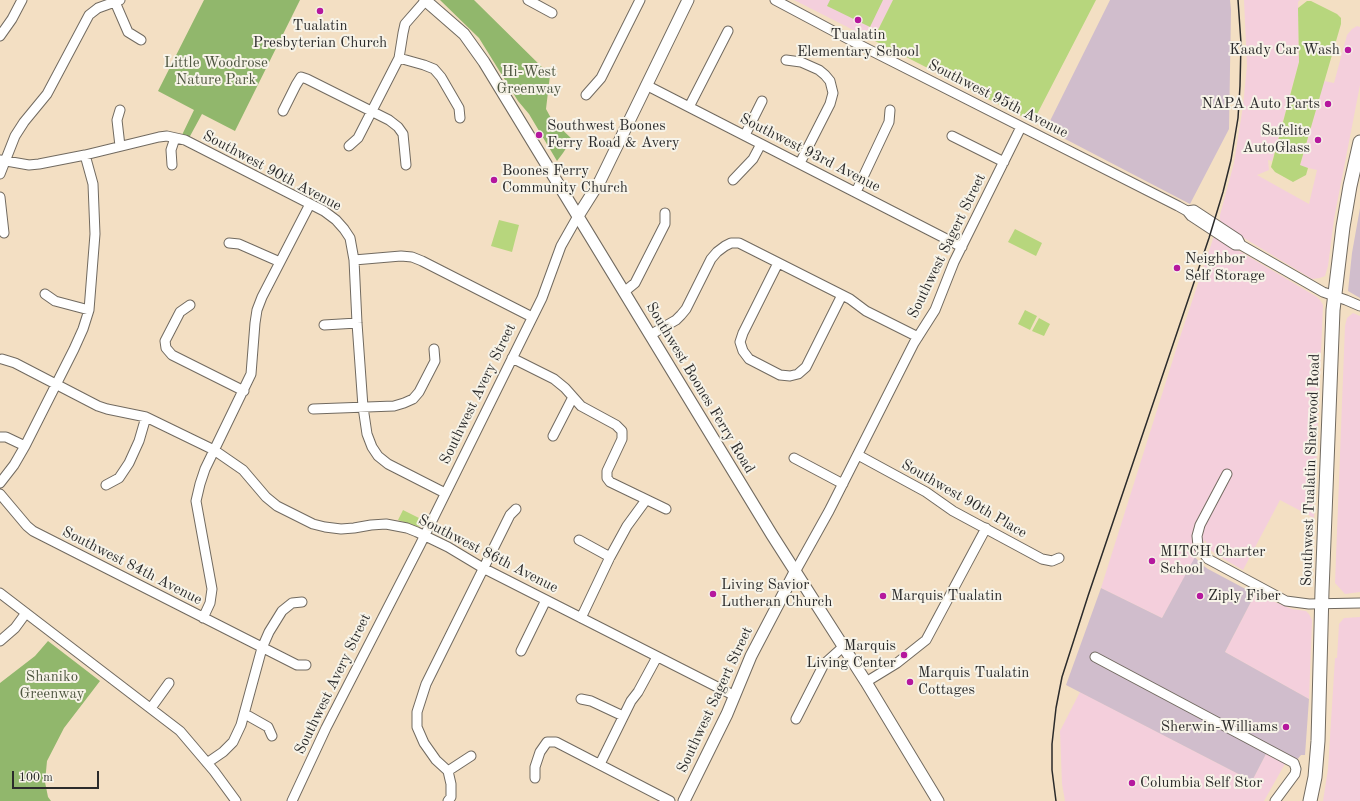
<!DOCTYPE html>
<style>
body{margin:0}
#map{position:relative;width:1360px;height:801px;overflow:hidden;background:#f3dfc3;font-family:"Old Standard TT",serif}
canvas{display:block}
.scale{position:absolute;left:12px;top:771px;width:87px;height:18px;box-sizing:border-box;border:2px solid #2b2b2b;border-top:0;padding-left:5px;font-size:12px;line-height:14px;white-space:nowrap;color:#2b2b2b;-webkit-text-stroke:3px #f7f3e8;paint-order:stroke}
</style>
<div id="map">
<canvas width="1360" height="801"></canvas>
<div class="scale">100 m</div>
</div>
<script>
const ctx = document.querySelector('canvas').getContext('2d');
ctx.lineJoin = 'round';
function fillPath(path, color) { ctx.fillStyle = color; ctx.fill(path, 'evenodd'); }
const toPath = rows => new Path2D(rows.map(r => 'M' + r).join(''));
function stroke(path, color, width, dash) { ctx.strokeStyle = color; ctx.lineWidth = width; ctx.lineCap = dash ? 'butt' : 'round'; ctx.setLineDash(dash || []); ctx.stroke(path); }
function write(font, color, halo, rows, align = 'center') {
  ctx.font = font + ' "Old Standard TT",serif'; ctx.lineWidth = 4; ctx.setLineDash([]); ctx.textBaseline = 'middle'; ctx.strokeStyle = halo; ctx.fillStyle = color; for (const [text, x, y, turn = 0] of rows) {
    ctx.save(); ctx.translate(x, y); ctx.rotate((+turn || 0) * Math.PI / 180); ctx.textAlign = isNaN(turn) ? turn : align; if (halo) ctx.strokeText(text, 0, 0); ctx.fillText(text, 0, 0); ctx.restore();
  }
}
const built = toPath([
 [794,0,893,0,873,40],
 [1244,0,1300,0,1298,2,1299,62,1272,161,1268,160,1269,170,1257,175,1309,204,1317,170,1300,166,1324,81,1334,83,1347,35,1352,29,1357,26,1360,27,1360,85,1334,219,1328,266,1325,276,1320,278,1312,279,1224,226,1220,220,1220,215,1234,163,1243,106,1247,66],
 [1214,236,1317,297,1320,300,1323,305,1314,518,1280,500,1243,570,1222,558,1210,550,1205,540,1162,618,1101,588,1180,337],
 [1353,313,1360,316,1360,592,1345,594,1335,583,1345,326,1347,318],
 [1255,594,1292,609,1306,611,1309,614,1312,620,1309,699,1225,652],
 [1360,617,1360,801,1323,801,1328,769,1335,658,1337,658,1339,624,1344,618],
 [1080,692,1252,781,1267,752,1286,762,1264,801,1065,801,1062,784,1060,731]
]);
const industrial = toPath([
 [1110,0,1230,0,1231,10,1229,129,1190,204,1046,129],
 [1360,208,1360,298,1348,291,1352,253],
 [1195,557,1201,564,1208,569,1255,594,1225,652,1309,699,1305,755,1301,755,1291,767,1267,752,1252,781,1066,685,1101,588,1162,618]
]);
const green = toPath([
 [830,0,883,0,870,27,827,6],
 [893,0,1096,0,1033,122,873,40],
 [1307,1,1311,1,1337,14,1341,18,1341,24,1300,165,1308,168,1306,175,1293,182,1275,172,1271,167,1299,62,1298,8],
 [499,220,519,225,512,252,491,246],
 [1015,229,1042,243,1036,256,1008,242],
 [1025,310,1037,316,1030,330,1018,324],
 [1039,318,1050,324,1044,336,1032,331],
 [403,510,423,520,419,527,398,520]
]);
const forest = toPath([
 [204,0,300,0,235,131,202,114,189,138,182,135,194,110,158,91],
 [440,0,474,0,550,75,546,109,552,120,572,139,563,153,557,161,529,114,518,101,479,38],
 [48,641,100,681,64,728,47,761,45,782,48,797,51,801,0,801,0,683,35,656]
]);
const minor = toPath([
 [528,0,552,13],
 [775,0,852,41,1178,206,1187,211,1194,210,1238,239,1241,245,1323,292,1346,300,1360,306],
 [115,2,128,32,141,40],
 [0,36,12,19,22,0],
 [399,58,424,65,434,69,441,77,459,108,460,118],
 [786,60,801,62,819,70,825,75,830,81,833,93,830,104,800,163],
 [646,85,962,247],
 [586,95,601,78,640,0],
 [689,107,728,31],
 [120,110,117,120,120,146],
 [283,111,296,85,301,77,307,79,389,120,398,127,403,134,406,165],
 [745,135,762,101],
 [952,136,1004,162],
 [349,146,358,138,399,58,403,33,405,24,426,0],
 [0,160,29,165,39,164,85,155,159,137,167,136,185,140,324,211,336,220,344,229,350,238,354,260,401,256,412,257,422,261,532,317],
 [172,165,171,150,175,138],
 [0,174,15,136,24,122,47,94,89,15,98,8,120,0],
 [733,180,753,159,761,144],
 [856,192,889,122,890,110],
 [0,197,4,233],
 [1187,211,1191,216,1235,245,1241,245],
 [229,243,239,244,280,262],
 [354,260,357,323,363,407,367,434,372,447,378,456,388,464,445,493],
 [778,263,743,333,740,342,743,351,749,359,780,375,790,376,798,374,806,367,842,295],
 [624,292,635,283,665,224,665,213],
 [45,294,55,301,89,310],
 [190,305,180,312,165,341,166,348,172,355,244,391],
 [324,325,357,323],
 [650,335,676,320,681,315,686,309,711,259,717,252,725,246,731,243,739,243,850,299,866,311,918,337],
 [512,358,554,379,565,388,581,406,616,425,622,431,622,439,607,471,607,478,610,482,666,509],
 [2,359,15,363,98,406,107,409,146,417,214,450,243,470,266,497,277,506,313,524,325,527,341,529,354,528,371,525,386,524,407,528,417,532,448,547,483,568,735,696],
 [313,409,394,406,404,403,413,399,419,392,435,361,434,349],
 [553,436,573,397],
 [0,437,6,437,25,446],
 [858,455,926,492,953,511,1042,559,1052,561,1059,558],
 [794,458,843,484],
 [1227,474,1200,525,1197,536,1198,546,1208,559,1286,601,1309,604,1360,603],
 [0,483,14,465,25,446,74,349,83,329,89,310,95,234,93,184,85,155],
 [106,485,119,478,129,463,139,441,146,417],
 [0,494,27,526,33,531,297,665,306,665],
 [579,540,610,557],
 [795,572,829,511,914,343,935,310,954,262,1021,127],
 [0,593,180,731,214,771,236,801],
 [203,618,210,603,212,589,196,501,200,484,205,469,251,374,255,323,257,310,262,297,310,204],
 [581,618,610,557,627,526,646,500],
 [0,641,15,628,26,613],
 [521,651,546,600],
 [1095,657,1294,763,1296,769,1295,774,1275,801],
 [866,682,897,663,926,640,986,528],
 [581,699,591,701,623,716],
 [151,708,169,683],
 [245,714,268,727,272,736],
 [796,719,824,664,844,646],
 [207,763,223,752,233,742,241,725,262,648,269,632,282,611,292,603,302,602],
 [600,764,631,701,638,692,657,657],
 [448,771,471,756],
 [535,778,535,767,540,752,547,742,556,742,670,801],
 [292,801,326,728,420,545,542,298,561,246,578,216],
 [448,801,451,797,451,784,448,771,436,760,424,743,417,727,417,712,426,684,510,515,516,509]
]);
const major = toPath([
 [425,0,464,34,484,62,772,535,866,682,938,801],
 [578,216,600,181,688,0],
 [684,801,727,714,751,656,795,572]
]);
const highway = toPath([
 [1310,801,1315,777,1318,741,1322,591,1333,310,1343,227,1350,186,1360,142]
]);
const rail = toPath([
 [1056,801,1052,770,1052,744,1056,708,1062,677,1088,596,1209,238,1223,192,1231,160,1238,118,1240,86,1241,43,1238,0]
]);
const markers = [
 [320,11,4,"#b5179e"],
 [858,20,4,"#b5179e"],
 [1348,50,4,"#b5179e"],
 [1328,104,4,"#b5179e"],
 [539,135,4,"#b5179e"],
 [1318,140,4,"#b5179e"],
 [494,180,4,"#b5179e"],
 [1177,268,4,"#b5179e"],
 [1152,561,4,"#b5179e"],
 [713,594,4,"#b5179e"],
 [883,596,4,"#b5179e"],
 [1200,596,4,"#b5179e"],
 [904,655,4,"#b5179e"],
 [910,682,4,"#b5179e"],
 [1286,727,4,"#b5179e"],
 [1132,783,4,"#b5179e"]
];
const poiNames = [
 ["Tualatin",320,26,"center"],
 ["Presbyterian Church",320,43,"center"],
 ["Tualatin",858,35,"center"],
 ["Elementary School",858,52,"center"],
 ["Kaady Car Wash",1340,50,"right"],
 ["NAPA Auto Parts",1320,104,"right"],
 ["Southwest Boones",547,126],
 ["Ferry Road & Avery",547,143],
 ["Safelite",1310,131,"right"],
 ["AutoGlass",1310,148,"right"],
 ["Boones Ferry",502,171],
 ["Community Church",502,188],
 ["Neighbor",1185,259],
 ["Self Storage",1185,276],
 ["MITCH Charter",1160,552],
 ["School",1160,569],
 ["Living Savior",721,585],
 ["Lutheran Church",721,602],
 ["Marquis Tualatin",891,596],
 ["Ziply Fiber",1208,596],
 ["Marquis",896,646,"right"],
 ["Living Center",896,663,"right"],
 ["Marquis Tualatin",918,673],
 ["Cottages",918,690],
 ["Sherwin-Williams",1278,727,"right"],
 ["Columbia Self Stor",1140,783]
];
const parkNames = [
 ["Little Woodrose",216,63],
 ["Nature Park",216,80],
 ["Hi-West",529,72],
 ["Greenway",529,89],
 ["Shaniko",52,677],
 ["Greenway",52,694]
];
const streetNames = [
 ["Southwest 95th Avenue",998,99,27],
 ["Southwest 93rd Avenue",810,153,27],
 ["Southwest 90th Avenue",272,171,28],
 ["Southwest Sagert Street",947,246,-64],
 ["Southwest Boones Ferry Road",700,388,59],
 ["Southwest Avery Street",478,394,-64],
 ["Southwest Tualatin Sherwood Road",1311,470,-88],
 ["Southwest 90th Place",964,499,30],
 ["Southwest 86th Avenue",488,554,27],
 ["Southwest 84th Avenue",132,566,27],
 ["Southwest Avery Street",333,684,-64],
 ["Southwest Sagert Street",715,700,-65]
];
fillPath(built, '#f4cfdc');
fillPath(industrial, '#d0bdcc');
fillPath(green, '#b7d67d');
fillPath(forest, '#91b76c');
stroke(minor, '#716a60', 11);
stroke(major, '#716a60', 13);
stroke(highway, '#716a60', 15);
stroke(minor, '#fff', 9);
stroke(major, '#fff', 11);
stroke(highway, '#fff', 13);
stroke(rail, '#2b2b2b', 1.5);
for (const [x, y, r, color] of markers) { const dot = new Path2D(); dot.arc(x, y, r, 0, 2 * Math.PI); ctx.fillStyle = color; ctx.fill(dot); stroke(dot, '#f7f3e8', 1.5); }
write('15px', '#2b2b2b', '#f7f3e8', poiNames, 'left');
write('15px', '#4e5640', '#f7f3e8', parkNames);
write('15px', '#2b2b2b', '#f7f3e8', streetNames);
</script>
